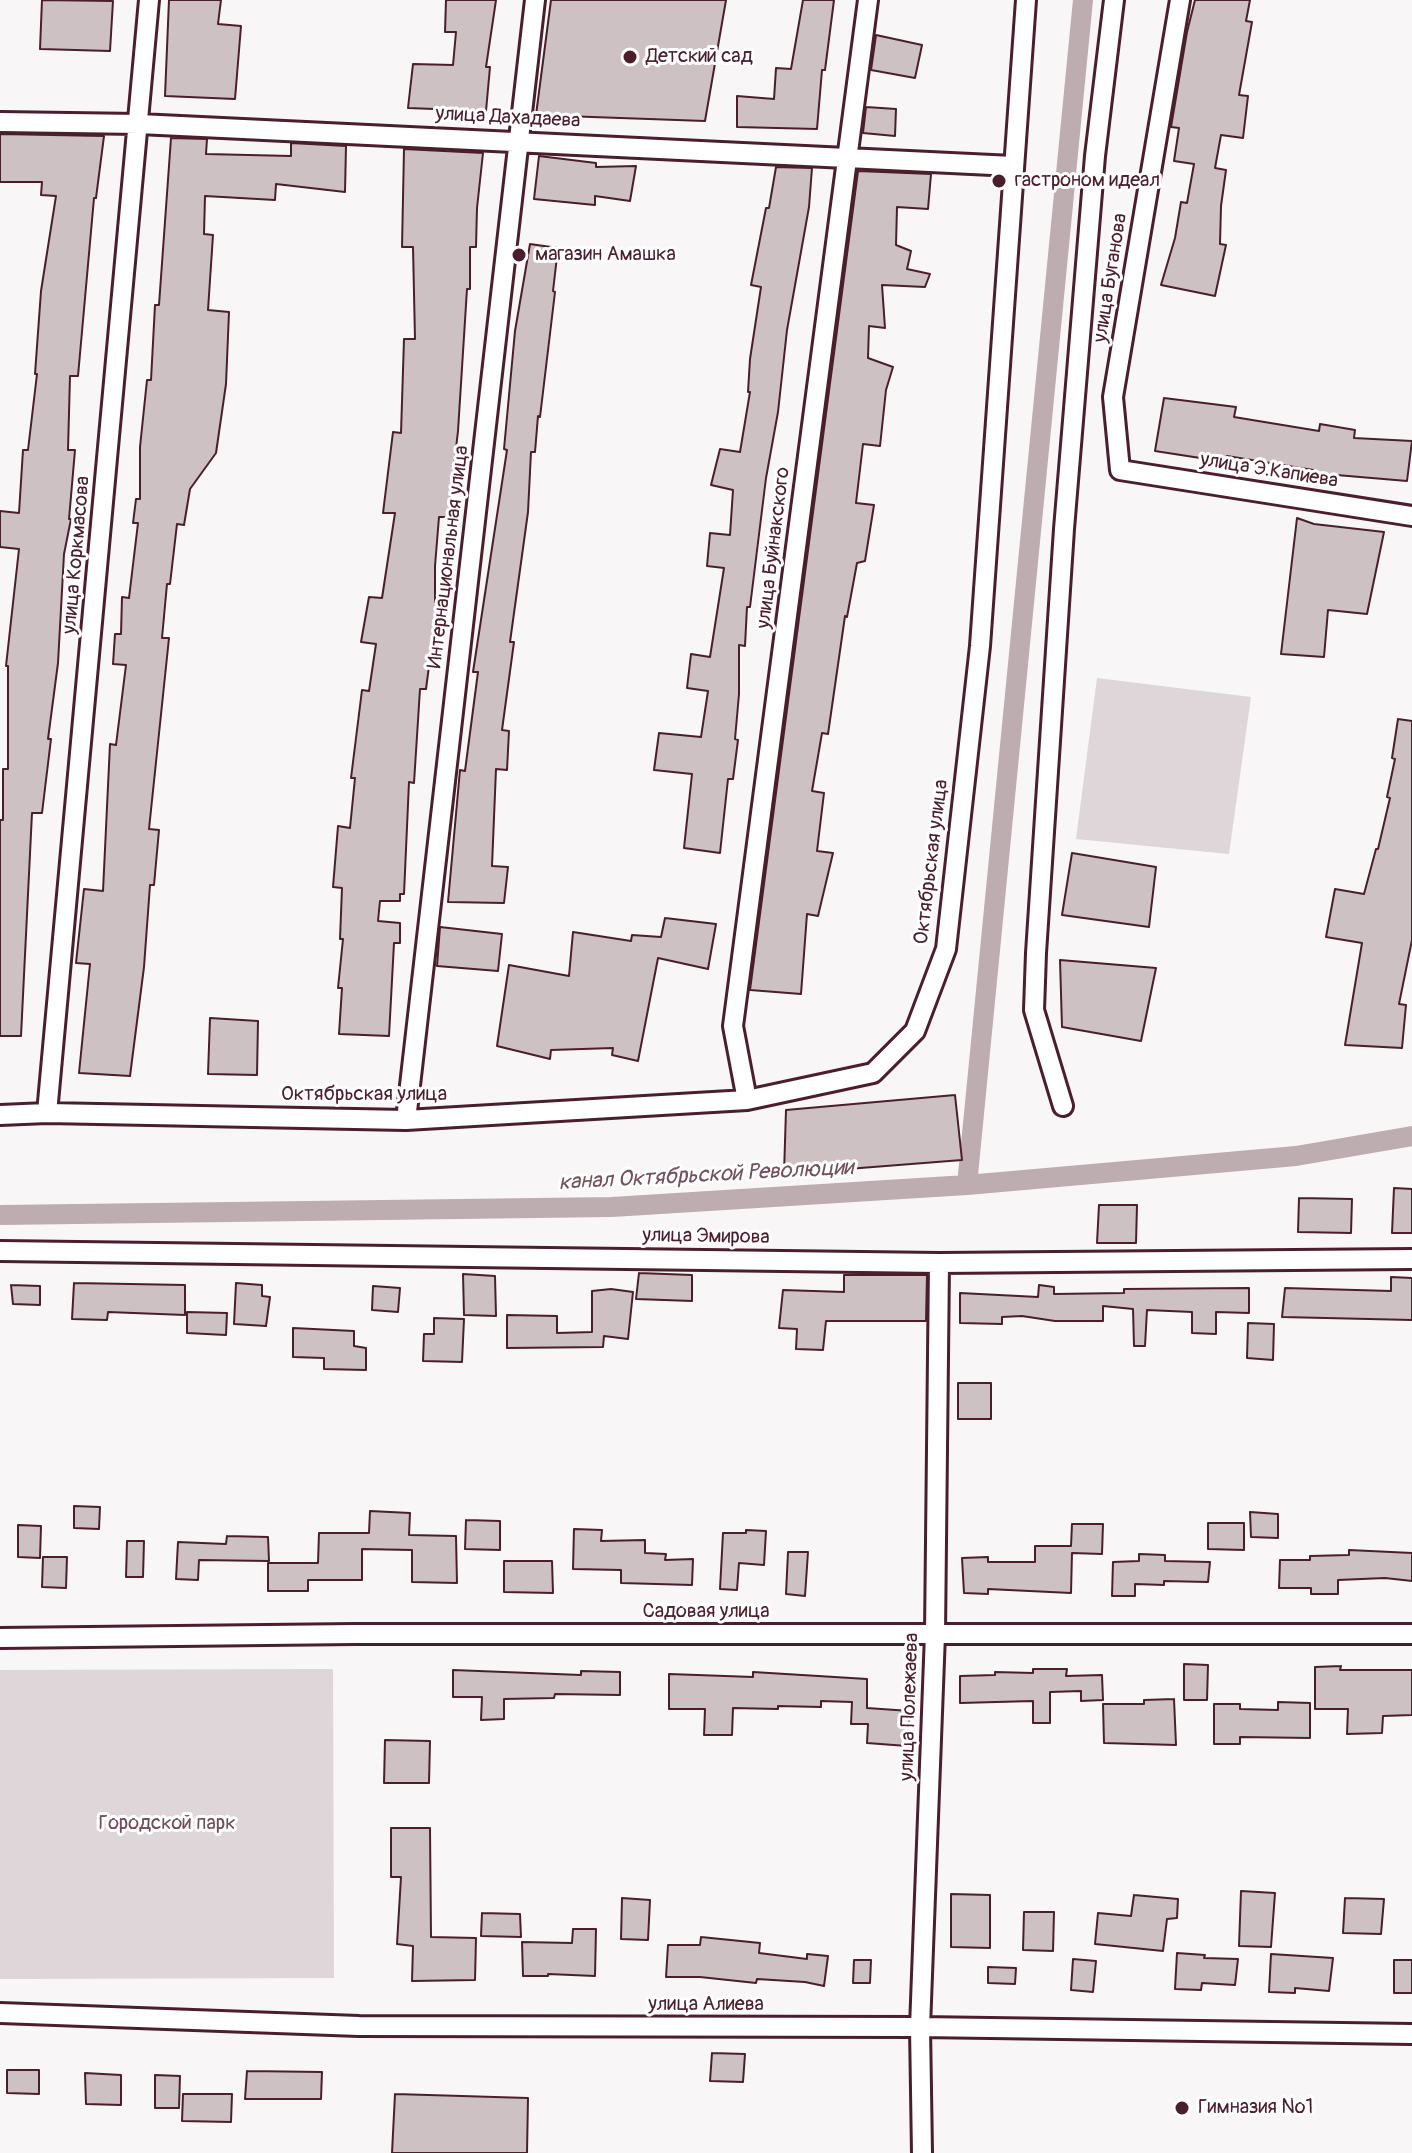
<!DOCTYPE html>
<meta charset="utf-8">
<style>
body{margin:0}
canvas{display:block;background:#f8f6f7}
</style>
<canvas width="1412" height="2153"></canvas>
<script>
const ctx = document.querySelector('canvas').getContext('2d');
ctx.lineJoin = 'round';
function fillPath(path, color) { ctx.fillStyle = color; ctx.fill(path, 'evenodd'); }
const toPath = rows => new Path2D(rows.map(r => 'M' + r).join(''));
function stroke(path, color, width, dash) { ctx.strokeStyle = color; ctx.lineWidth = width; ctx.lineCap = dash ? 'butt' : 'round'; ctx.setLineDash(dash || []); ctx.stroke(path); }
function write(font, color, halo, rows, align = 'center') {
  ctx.font = font + ' Pangolin,sans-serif'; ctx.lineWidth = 6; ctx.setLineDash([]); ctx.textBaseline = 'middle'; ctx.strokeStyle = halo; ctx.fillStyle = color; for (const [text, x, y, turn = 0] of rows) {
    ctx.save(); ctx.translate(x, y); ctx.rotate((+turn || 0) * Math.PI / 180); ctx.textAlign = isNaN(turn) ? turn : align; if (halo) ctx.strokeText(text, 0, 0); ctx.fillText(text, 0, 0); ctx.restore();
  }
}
const green = toPath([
 [1097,678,1251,697,1229,854,1076,839],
 [333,1669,334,1978,0,1979,0,1670]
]);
const canal = toPath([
 [967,1185,1083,0],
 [0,1215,612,1207,967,1185,1296,1156,1412,1136]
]);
const building = toPath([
 [42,0,113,1,110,51,40,49,42,0],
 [169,0,221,0,218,24,241,26,235,99,165,96,169,0],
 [446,0,496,0,486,67,490,67,486,111,408,108,413,64,453,65,456,32,445,32,446,0],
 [551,0,726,0,705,121,536,115,551,0],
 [803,0,834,0,825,70,822,70,817,129,737,127,737,96,774,99,776,68,791,69,803,0],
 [1195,0,1250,0,1246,21,1252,22,1239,95,1248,96,1243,138,1221,135,1215,168,1226,170,1221,206,1220,244,1226,245,1215,296,1161,285,1175,238,1181,202,1187,203,1194,164,1174,161,1179,128,1171,127,1187,32,1195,0],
 [876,35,922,45,915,78,871,70,876,35],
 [866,107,896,109,895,136,863,133,866,107],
 [0,134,104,136,96,198,94,198,78,376,70,376,68,450,75,450,69,519,71,519,64,554,58,663,48,739,51,739,42,813,32,813,21,1036,0,1036,0,820,3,820,3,769,8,769,8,666,6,666,19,549,0,547,0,511,19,513,23,450,28,450,37,374,35,374,41,291,56,196,41,195,42,182,0,182,0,134],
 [171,138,207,139,206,154,291,156,291,143,346,146,345,192,276,184,275,200,205,196,204,234,213,235,208,310,229,312,226,384,216,453,190,489,184,525,177,524,170,584,167,584,162,638,169,638,149,829,159,830,154,885,150,885,144,967,130,1076,79,1073,90,964,76,963,84,889,103,891,110,744,116,745,126,665,113,664,115,634,121,634,122,597,129,598,138,523,133,523,136,499,140,499,140,447,147,380,151,380,155,305,159,305,171,138],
 [404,149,483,153,477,208,476,247,470,247,470,289,467,289,458,431,448,517,439,517,435,566,435,602,437,602,433,651,431,651,426,689,420,689,414,783,409,782,404,894,400,894,400,901,380,901,378,921,400,923,400,943,394,943,389,1036,339,1034,342,988,338,988,343,939,340,939,342,888,333,887,338,826,350,828,355,778,351,778,362,690,369,691,376,644,361,642,369,597,382,598,395,513,383,513,393,432,401,433,404,339,415,339,413,247,402,247,404,149],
 [539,156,596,163,596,167,636,166,630,201,595,196,595,205,534,199,539,156],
 [776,167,812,168,809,207,787,330,778,412,766,478,750,607,747,607,745,646,739,645,739,694,735,739,738,740,733,779,728,779,720,853,684,848,692,774,654,770,659,733,701,737,708,691,687,688,691,654,710,657,724,568,707,566,710,533,730,535,733,490,711,485,720,449,740,452,750,392,748,392,750,359,761,287,751,285,766,208,769,208,776,167],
 [858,171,931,174,928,209,897,207,896,245,911,251,907,269,930,274,925,287,882,285,885,328,869,326,868,358,893,367,886,390,880,446,863,444,856,503,874,505,865,561,857,563,847,617,845,616,828,734,822,733,812,791,824,793,817,851,833,853,818,916,807,914,801,994,750,990,858,171],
 [530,244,558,248,553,291,555,292,540,417,538,416,535,452,531,452,528,512,510,642,514,642,502,730,509,731,507,770,496,769,492,866,508,867,504,903,448,902,460,770,465,771,478,672,473,672,507,450,504,449,515,331,530,244],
 [1164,398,1236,407,1234,417,1319,431,1320,424,1355,430,1354,438,1412,441,1407,481,1313,473,1313,470,1227,456,1226,462,1155,451,1164,398],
 [1297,518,1314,524,1384,532,1367,614,1328,610,1324,657,1281,654,1297,518],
 [1398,719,1412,721,1412,940,1399,1004,1406,1005,1402,1048,1345,1045,1362,943,1326,937,1335,889,1364,894,1376,849,1378,849,1390,798,1387,797,1395,759,1392,758,1398,719],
 [1072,853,1156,867,1149,927,1062,915,1072,853],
 [665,918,716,924,708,969,658,958,638,1061,612,1055,613,1048,551,1050,550,1059,497,1046,509,965,569,976,573,932,631,941,632,935,661,937,665,918],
 [440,927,502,934,498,971,437,966,440,927],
 [1060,960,1156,968,1141,1041,1062,1027,1060,960],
 [210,1018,258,1021,257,1075,208,1074,210,1018],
 [955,1095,962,1160,784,1174,786,1110,955,1095],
 [1394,1188,1412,1189,1412,1233,1392,1233,1394,1188],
 [1299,1198,1352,1199,1351,1233,1298,1232,1299,1198],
 [1099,1205,1137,1205,1136,1243,1097,1243,1099,1205],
 [639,1273,692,1275,692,1301,636,1299,639,1273],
 [463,1274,495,1276,496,1316,464,1315,463,1274],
 [844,1275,927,1275,926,1321,826,1321,823,1350,796,1349,797,1329,779,1328,783,1290,844,1292,844,1275],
 [1391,1277,1412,1278,1412,1320,1282,1317,1285,1288,1391,1291,1391,1277],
 [74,1283,185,1285,185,1315,108,1312,107,1320,72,1319,74,1283],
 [236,1283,262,1285,262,1296,270,1297,266,1326,234,1324,236,1283],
 [11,1285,40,1286,40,1305,13,1304,11,1285],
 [1039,1285,1054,1287,1054,1294,1124,1293,1124,1289,1249,1288,1249,1313,1216,1312,1216,1334,1192,1333,1192,1312,1147,1310,1145,1346,1134,1346,1133,1309,1103,1306,1103,1321,1055,1321,1022,1316,1002,1317,1002,1324,960,1323,960,1293,1038,1297,1039,1285],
 [373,1286,400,1288,398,1312,372,1310,373,1286],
 [611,1289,633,1292,628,1339,604,1336,603,1347,507,1348,507,1315,557,1316,557,1333,592,1332,592,1291,611,1289],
 [187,1312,227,1313,226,1335,187,1333,187,1312],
 [434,1318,464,1319,462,1362,423,1361,424,1334,434,1334,434,1318],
 [1248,1323,1274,1324,1273,1360,1247,1358,1248,1323],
 [293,1328,354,1331,354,1346,366,1348,366,1370,324,1369,324,1358,293,1357,293,1328],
 [958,1383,991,1383,991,1419,958,1419,958,1383],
 [74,1506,100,1507,99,1529,74,1528,74,1506],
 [370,1511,410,1513,409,1535,456,1536,457,1583,412,1582,412,1550,362,1549,362,1580,308,1580,308,1591,268,1591,268,1563,318,1563,319,1533,369,1533,370,1511],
 [1250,1512,1278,1514,1278,1538,1251,1537,1250,1512],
 [466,1520,500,1521,500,1550,465,1549,466,1520],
 [1208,1523,1244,1523,1244,1550,1208,1549,1208,1523],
 [1072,1524,1103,1524,1102,1554,1072,1553,1071,1593,988,1589,988,1594,964,1593,962,1558,988,1557,988,1562,1035,1562,1035,1546,1071,1546,1072,1524],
 [18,1525,41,1526,40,1558,18,1557,18,1525],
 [574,1529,602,1530,601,1541,645,1540,645,1553,666,1554,665,1560,693,1559,692,1585,621,1583,621,1570,573,1569,574,1529],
 [746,1530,766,1531,764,1565,739,1563,737,1590,720,1589,723,1533,746,1533,746,1530],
 [227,1536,268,1537,269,1561,199,1560,198,1580,176,1579,178,1542,226,1544,227,1536],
 [127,1541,144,1541,143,1577,126,1577,127,1541],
 [1349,1550,1412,1553,1412,1581,1385,1578,1338,1580,1338,1594,1311,1594,1311,1588,1279,1588,1280,1560,1310,1560,1310,1556,1349,1555,1349,1550],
 [788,1552,808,1552,805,1596,786,1594,788,1552],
 [1139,1554,1165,1555,1165,1561,1210,1562,1208,1582,1164,1581,1164,1585,1135,1584,1135,1596,1112,1596,1113,1562,1139,1561,1139,1554],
 [43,1557,67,1557,66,1588,42,1587,43,1557],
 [504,1561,552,1561,553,1593,504,1592,504,1561],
 [1184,1664,1208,1665,1207,1700,1184,1700,1184,1664],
 [1341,1666,1340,1670,1412,1670,1412,1715,1383,1716,1382,1733,1347,1734,1348,1709,1315,1709,1315,1667,1341,1666],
 [1033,1669,1067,1669,1066,1676,1102,1675,1103,1700,1081,1701,1081,1691,1050,1692,1050,1723,1033,1723,1033,1701,960,1703,960,1676,995,1675,995,1672,1033,1673,1033,1669],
 [453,1670,581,1675,581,1671,620,1672,620,1695,555,1694,554,1698,504,1699,504,1719,481,1720,482,1697,453,1697,453,1670],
 [753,1672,867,1679,867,1708,910,1711,907,1746,867,1743,868,1724,851,1724,852,1702,821,1701,821,1707,778,1706,778,1709,733,1708,732,1735,704,1735,705,1709,669,1709,669,1674,753,1677,753,1672],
 [1174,1699,1176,1745,1104,1743,1103,1704,1144,1704,1144,1700,1174,1699],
 [1278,1702,1310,1703,1310,1738,1240,1737,1240,1744,1214,1744,1214,1704,1240,1704,1240,1709,1278,1710,1278,1702],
 [385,1740,430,1741,429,1783,384,1783,385,1740],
 [391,1828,430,1828,431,1937,476,1938,475,1980,412,1981,413,1946,397,1944,401,1877,391,1877,391,1828],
 [1241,1891,1275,1893,1271,1947,1239,1946,1241,1891],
 [951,1894,990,1895,990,1948,951,1947,951,1894],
 [1134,1895,1178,1899,1177,1918,1167,1919,1163,1951,1095,1944,1098,1913,1131,1916,1134,1895],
 [622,1898,650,1900,648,1940,621,1939,622,1898],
 [1345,1898,1384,1899,1381,1934,1343,1933,1345,1898],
 [1024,1912,1054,1912,1053,1951,1023,1950,1024,1912],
 [482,1913,520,1914,521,1937,481,1936,482,1913],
 [573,1929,596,1929,595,1976,548,1974,548,1976,523,1976,522,1942,572,1943,573,1929],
 [701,1937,760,1943,759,1953,807,1959,807,1954,828,1956,824,1986,805,1982,757,1979,756,1983,700,1977,666,1977,668,1945,700,1945,701,1937],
 [1177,1953,1205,1955,1204,1958,1238,1959,1235,1985,1202,1983,1201,1990,1175,1989,1177,1953],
 [1271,1954,1333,1958,1329,1991,1295,1988,1295,1993,1269,1992,1271,1954],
 [1073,1959,1096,1961,1093,1992,1071,1990,1073,1959],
 [854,1960,871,1960,870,1983,853,1983,854,1960],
 [1394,1960,1412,1960,1412,1993,1394,1993,1394,1960],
 [988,1967,1016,1968,1015,1984,988,1983,988,1967],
 [712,2053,745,2054,743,2082,710,2081,712,2053],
 [7,2070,39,2070,39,2094,7,2093,7,2070],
 [247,2071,322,2072,321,2099,245,2099,247,2071],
 [85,2073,121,2075,121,2105,86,2104,85,2073],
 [155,2075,180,2076,179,2108,155,2108,155,2075],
 [183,2094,232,2094,231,2122,182,2121,183,2094],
 [395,2094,528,2098,527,2153,392,2153,395,2094]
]);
const minor = toPath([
 [1180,0,1113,397,1120,470,1412,516],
 [0,122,139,124,1013,166],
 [747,1100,733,1026,868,0],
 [1063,1106,1034,1010,1036,953,1064,529,1095,156,1114,0],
 [47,1113,149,0],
 [0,1115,47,1113,406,1120,747,1100,873,1073,915,1031,946,949,980,646,1026,0],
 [406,1120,535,0],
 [0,1251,939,1263,1412,1259],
 [0,1638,355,1634,1412,1634],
 [0,2013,359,2026,920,2027,1412,2034],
 [922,2153,920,2027,935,1634,939,1263]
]);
const markers = [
 [630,57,8,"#4a1f2b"],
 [999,181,8,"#4a1f2b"],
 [519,255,8,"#4a1f2b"],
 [1182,2108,8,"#4a1f2b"]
];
const poiNames = [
 ["Детский сад",646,57],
 ["гастроном идеал",1015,181],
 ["магазин Амашка",535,255],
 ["Гимназия №1",1198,2108]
];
const streetNames = [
 ["улица Дахадаева",508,118,3],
 ["улица Буганова",1111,278,-81],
 ["улица Э.Капиева",1269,471,9],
 ["улица Буйнакского",774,548,-83],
 ["улица Коркмасова",77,555,-85],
 ["Интернациональная улица",449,557,-83],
 ["Октябрьская улица",932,862,-83],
 ["Октябрьская улица",364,1095],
 ["улица Эмирова",706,1237,1],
 ["Садовая улица",706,1612],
 ["улица Полежаева",910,1707,-88],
 ["улица Алиева",706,2005]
];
const parkNames = [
 ["Городской парк",167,1824]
];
const waterNames = [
 ["канал Октябрьской Революции",706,1176,-3]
];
fillPath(green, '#ded6d9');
stroke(canal, '#bdadb0', 20);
fillPath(building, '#cdc1c4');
stroke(building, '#4a1f2b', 2);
stroke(minor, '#4a1f2b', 24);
stroke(minor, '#fff', 18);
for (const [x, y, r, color] of markers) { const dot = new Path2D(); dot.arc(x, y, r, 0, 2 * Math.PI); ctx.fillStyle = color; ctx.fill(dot); stroke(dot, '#fff', 3); }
write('20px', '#4a1f2b', '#fff', poiNames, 'left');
write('20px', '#4a1f2b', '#fff', streetNames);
write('20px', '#6f4d56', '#fff', parkNames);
write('italic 22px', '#72515a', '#fff', waterNames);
</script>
